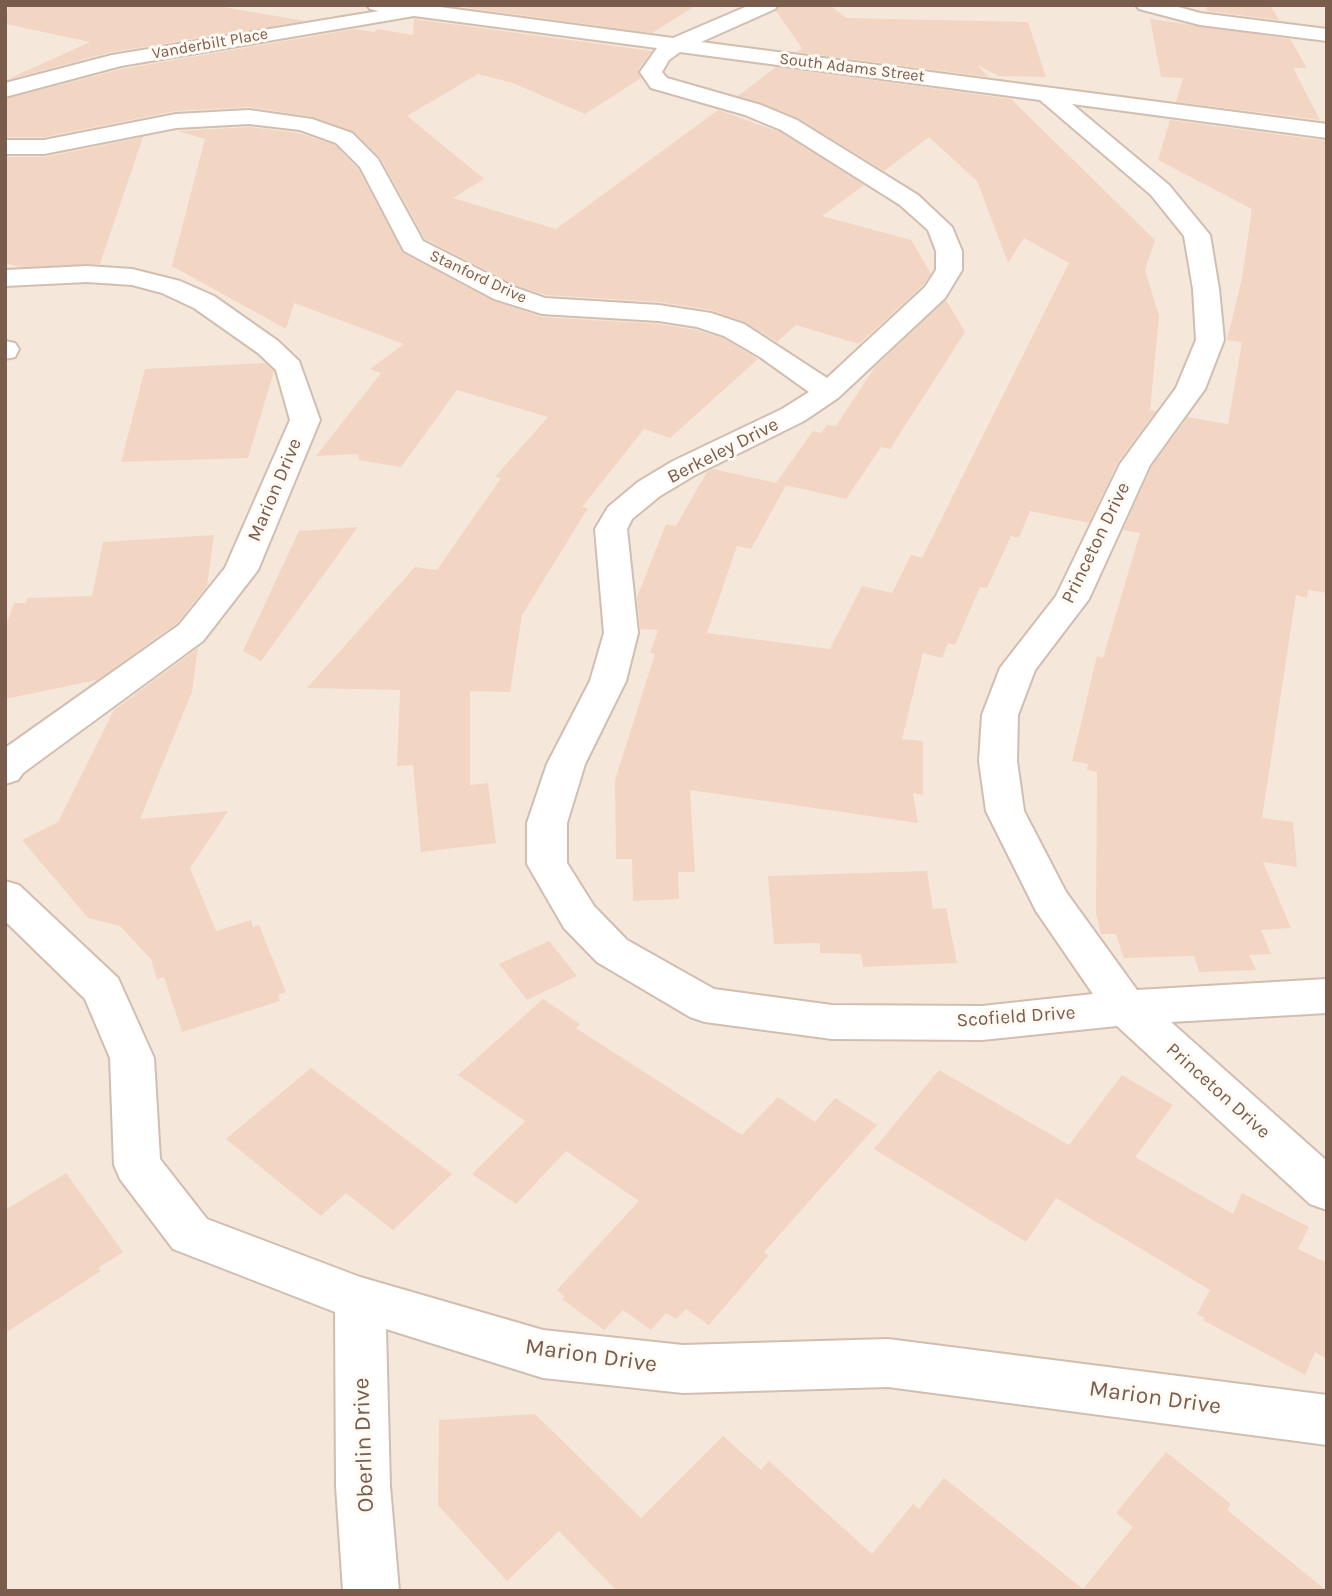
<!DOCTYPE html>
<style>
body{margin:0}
#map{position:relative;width:1332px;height:1596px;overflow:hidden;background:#fdf6ec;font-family:Karla,sans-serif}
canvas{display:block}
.frame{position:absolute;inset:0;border:7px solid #7a5c4d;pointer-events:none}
</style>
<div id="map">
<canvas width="1332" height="1596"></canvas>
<div class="frame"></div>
</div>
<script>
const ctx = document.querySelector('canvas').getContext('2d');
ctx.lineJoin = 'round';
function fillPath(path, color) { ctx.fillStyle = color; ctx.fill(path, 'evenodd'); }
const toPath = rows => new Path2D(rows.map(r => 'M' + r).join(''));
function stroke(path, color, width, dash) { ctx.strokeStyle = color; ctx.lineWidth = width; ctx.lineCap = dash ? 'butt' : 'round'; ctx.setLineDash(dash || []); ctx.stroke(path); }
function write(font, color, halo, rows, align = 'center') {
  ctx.font = font + ' Karla,sans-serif'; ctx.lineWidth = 6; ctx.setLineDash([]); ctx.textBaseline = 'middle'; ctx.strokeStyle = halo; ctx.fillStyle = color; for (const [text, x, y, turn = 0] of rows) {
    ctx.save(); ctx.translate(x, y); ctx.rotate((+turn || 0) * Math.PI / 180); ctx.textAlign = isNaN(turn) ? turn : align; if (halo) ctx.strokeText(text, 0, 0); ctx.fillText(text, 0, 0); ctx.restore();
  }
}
const residential = toPath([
 [5,5,1327,5,1327,1591,5,1591]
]);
const building = toPath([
 [8,5,212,5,305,21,112,52,6,80,90,42,6,24],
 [447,5,697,5,652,33],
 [780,5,830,5,846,18,1028,22,1046,77,999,76,977,65,989,77,797,52,802,48,776,11],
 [1206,5,1270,5,1279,20,1207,11],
 [414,19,652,51,638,70,641,78,585,114,513,83,478,74,407,116,484,179,453,198,556,229,718,110,780,132,864,185,822,216,911,240,931,274,923,285,859,344,796,325,777,342,745,322,711,310,659,302,546,295,515,285,425,239,380,157,353,131,313,117,249,107,176,111,44,137,5,137,5,99,122,69,355,29,374,32,378,29,413,35],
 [1150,19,1290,39,1307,68,1293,68,1320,120,1176,102,1183,78,1161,77],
 [776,67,1011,99,1155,240,1145,270,1159,316,1150,410,1156,411,1118,462,1089,523,1030,511,1019,538,1011,536,987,588,980,587,955,645,948,643,942,658,923,653,902,739,923,741,923,795,913,793,918,823,690,790,695,872,678,872,679,899,633,901,632,859,616,859,615,780,655,654,650,653,658,630,640,629,637,597,666,524,676,526,707,472,713,469,786,485,751,549,737,546,707,633,830,649,862,586,892,593,911,555,922,558,1069,263,1024,238,1008,263,977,181,929,137,884,171,798,118,738,96],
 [1170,120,1327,141,1327,593,1308,590,1307,598,1296,595,1262,818,1293,822,1297,867,1263,862,1291,928,1261,930,1271,954,1249,955,1256,970,1199,972,1194,956,1124,958,1116,934,1101,934,1096,914,1097,772,1087,770,1088,764,1072,761,1097,656,1103,658,1140,533,1123,530,1152,466,1188,417,1228,424,1242,342,1227,340,1242,278,1252,209,1158,160],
 [249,127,299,133,335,145,358,169,403,253,493,301,542,317,659,324,696,330,723,338,758,359,670,438,644,429,582,507,588,508,522,615,510,692,470,691,470,785,488,783,496,843,421,852,413,765,397,766,400,690,307,688,415,567,437,570,501,478,495,477,548,417,457,390,401,467,359,460,358,454,316,456,381,373,370,369,404,344,294,303,286,329,172,266,205,139,178,131],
 [143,137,100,264,21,267,5,263,5,157,45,157],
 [946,300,965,332,890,449,881,447,846,499,776,483,813,431,821,433,827,425,836,426,875,367],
 [265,363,274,371,248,458,121,462,145,369],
 [358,527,261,661,243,651,299,531],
 [214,535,207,586,177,623,97,680,5,699,5,629,14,603,26,603,27,598,92,596,103,542],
 [198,648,192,692,140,819,228,811,190,868,216,931,251,920,253,927,259,925,286,992,278,995,280,1001,182,1032,164,977,157,979,151,959,120,926,88,918,22,840,58,822,114,710],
 [927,871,933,909,946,908,957,963,863,967,861,954,820,953,820,943,774,944,768,876],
 [549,941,577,976,527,1000,499,964],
 [543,999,580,1024,576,1028,742,1135,778,1097,815,1122,835,1098,877,1125,764,1252,769,1255,709,1325,686,1309,676,1319,666,1313,651,1330,623,1310,604,1330,562,1299,565,1297,557,1290,639,1201,566,1151,516,1204,472,1174,525,1121,458,1075],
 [311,1068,452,1174,393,1230,346,1193,321,1216,226,1139],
 [939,1070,1069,1145,1122,1075,1173,1105,1135,1157,1233,1214,1242,1193,1309,1227,1298,1249,1327,1263,1327,1359,1315,1352,1305,1375,1203,1320,1205,1318,1197,1314,1210,1290,1056,1198,1026,1242,874,1149],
 [66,1173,123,1252,98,1268,101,1271,5,1333,5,1210],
 [535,1414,641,1518,723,1436,761,1470,769,1461,872,1554,913,1504,919,1509,944,1478,1083,1589,1133,1527,1116,1513,1166,1452,1231,1504,1227,1510,1327,1591,617,1591,559,1531,507,1581,438,1505,439,1420]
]);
const minor = toPath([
 [367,5,425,5,673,38,750,5,778,5,775,9,701,42,1327,124,1327,138,1072,104,1169,185,1210,235,1219,289,1224,340,1205,389,1150,465,1089,599,1035,670,1018,715,1017,761,1024,811,1066,892,1137,990,1327,979,1327,1013,1171,1022,1327,1161,1327,1210,1310,1204,1117,1026,982,1040,832,1039,705,1022,690,1017,597,962,564,928,527,864,527,823,547,764,590,681,604,633,595,529,608,507,638,482,673,461,782,409,809,392,760,357,724,336,697,327,659,321,542,314,494,299,404,251,360,167,336,143,300,130,249,124,176,128,44,154,5,154,5,140,44,140,176,114,249,110,312,119,352,133,378,159,423,241,514,287,545,298,659,305,711,313,744,324,827,378,925,287,936,270,936,251,928,230,900,205,781,130,745,115,651,88,640,72,657,48,414,16,121,66,5,97,5,83,112,55,379,11,370,9,367,5],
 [680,52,1040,100,1151,195,1184,236,1193,289,1196,340,1176,388,1120,464,1056,596,1000,668,982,715,979,761,986,811,1036,911,1093,994,982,1006,832,1005,714,989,627,940,594,906,567,863,567,823,585,764,626,681,638,633,627,529,632,519,660,496,695,475,804,421,838,398,945,298,962,270,962,251,952,227,918,195,797,120,761,105,667,78,662,72,669,60,680,52],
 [1136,5,1171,5,1200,13,1327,29,1327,41,1200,25,1139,9,1136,5],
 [87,266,132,269,180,281,214,296,278,341,299,361,320,420,258,570,203,641,23,773,18,780,5,784,5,748,179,625,225,568,290,420,276,370,258,353,194,308,162,293,132,285,87,282,5,286,5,270,87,266],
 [5,341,15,343,19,349,15,357,5,359,5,341],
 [5,881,19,885,118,978,154,1058,160,1159,207,1219,360,1277,543,1330,683,1345,888,1339,1327,1395,1327,1445,888,1387,683,1393,543,1378,386,1329,390,1486,399,1591,343,1591,336,1486,335,1312,173,1249,120,1179,114,1165,110,1058,85,999,5,921,5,881]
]);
const farStreetnames = [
 ["Vanderbilt Place",210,44,-10],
 ["South Adams Street",852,68,7],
 ["Stanford Drive",478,277,25]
];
const streetNames = [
 ["Berkeley Drive",723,451,-27],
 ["Marion Drive",275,490,-67],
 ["Princeton Drive",1096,543,-64],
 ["Scofield Drive",1016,1017,-4],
 ["Princeton Drive",1218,1091,42]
];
const nearStreetnames = [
 ["Marion Drive",591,1356,8],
 ["Marion Drive",1155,1398,8],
 ["Oberlin Drive",364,1445,-92]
];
fillPath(residential, '#f5e8da');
fillPath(building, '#f3d5c3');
stroke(minor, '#d1beb0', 4);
fillPath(minor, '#fff');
write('16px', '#7a5c4d', '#fffaf3', farStreetnames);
write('19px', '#7a5c4d', '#fffaf3', streetNames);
write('23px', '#7a5c4d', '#fffaf3', nearStreetnames);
</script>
